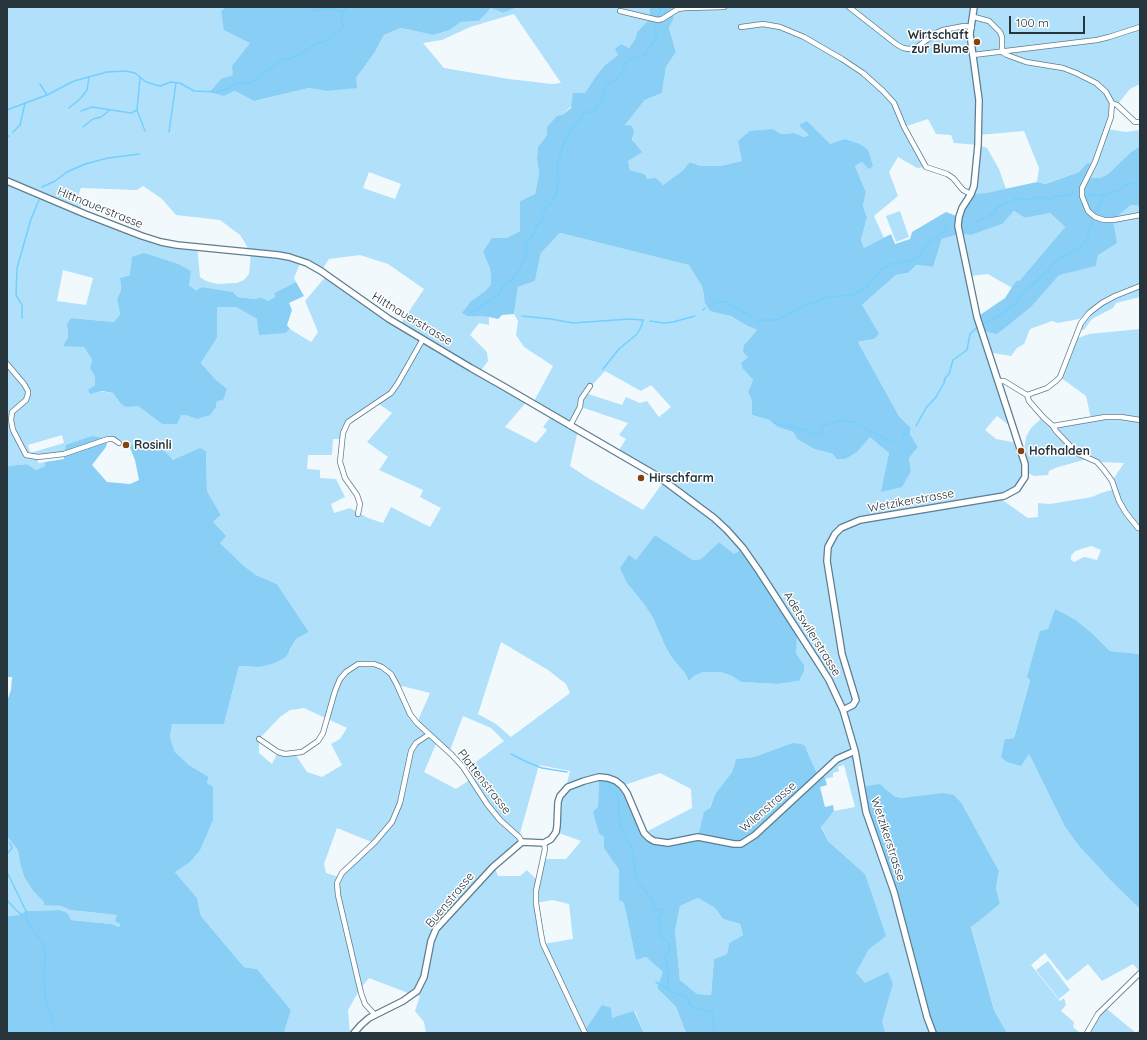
<!DOCTYPE html>
<style>
body{margin:0}
#map{position:relative;width:1147px;height:1040px;overflow:hidden;background:#f2f9fd;font-family:Quicksand,sans-serif}
canvas{display:block}
.frame{position:absolute;inset:0;border:8px solid #26343b;pointer-events:none}
.scale{position:absolute;left:1009px;top:16px;width:76px;height:18px;box-sizing:border-box;border:2px solid #26343b;border-top:0;padding-left:5px;font-size:12px;line-height:14px;white-space:nowrap;color:#26343b;-webkit-text-stroke:3px #fff;paint-order:stroke}
</style>
<div id="map">
<canvas width="1147" height="1040"></canvas>
<div class="frame"></div>
<div class="scale">100 m</div>
</div>
<script>
const ctx = document.querySelector('canvas').getContext('2d');
ctx.lineJoin = 'round';
function fillPath(path, color) { ctx.fillStyle = color; ctx.fill(path, 'evenodd'); }
const toPath = rows => new Path2D(rows.map(r => 'M' + r).join(''));
function stroke(path, color, width, dash) { ctx.strokeStyle = color; ctx.lineWidth = width; ctx.lineCap = dash ? 'butt' : 'round'; ctx.setLineDash(dash || []); ctx.stroke(path); }
function write(font, color, halo, rows, align = 'center') {
  ctx.font = font + ' Quicksand,sans-serif'; ctx.lineWidth = 3; ctx.setLineDash([]); ctx.textBaseline = 'middle'; ctx.strokeStyle = halo; ctx.fillStyle = color; for (const [text, x, y, turn = 0] of rows) {
    ctx.save(); ctx.translate(x, y); ctx.rotate((+turn || 0) * Math.PI / 180); ctx.textAlign = isNaN(turn) ? turn : align; if (halo) ctx.strokeText(text, 0, 0); ctx.fillText(text, 0, 0); ctx.restore();
  }
}
const green = toPath([
 [7,7,226,7,221,11,251,43,235,62,240,77,224,96,233,91,254,101,309,88,326,91,356,78,375,52,384,35,401,28,435,35,450,30,461,22,479,21,491,8,503,13,518,7,644,7,646,8,646,7,650,7,650,19,637,38,629,48,620,44,618,55,605,65,596,76,585,93,562,115,538,147,537,158,539,174,535,194,520,201,520,231,483,252,490,269,491,277,491,284,485,291,471,301,478,317,489,317,489,325,479,323,470,335,487,352,488,361,480,372,528,400,505,427,536,443,547,430,543,427,552,415,533,403,553,366,524,347,516,335,518,321,514,314,518,287,535,281,541,253,560,233,690,265,702,286,704,299,725,314,757,330,744,345,748,357,743,369,753,380,748,392,752,401,752,415,769,420,778,427,793,432,797,439,814,449,833,454,857,452,870,436,889,453,882,492,911,471,909,458,918,447,910,434,911,428,899,416,858,342,874,339,862,305,896,275,908,273,915,265,933,267,942,239,960,234,971,235,1001,224,1014,211,1025,218,1050,213,1065,227,1020,280,1016,281,1012,288,988,274,970,276,977,317,1032,306,1059,274,1096,266,1098,255,1113,220,1131,205,1140,206,1140,297,1116,303,1113,308,1092,319,1084,330,1079,330,1084,318,1058,323,1052,321,1030,329,1024,344,1017,348,1011,356,988,352,1014,429,997,416,985,430,996,439,1018,443,1024,451,1026,437,1031,428,1043,417,1053,426,1091,419,1086,396,1060,377,1075,339,1089,334,1140,329,1140,654,1110,651,1094,635,1076,620,1055,610,1030,679,1014,738,1005,739,1029,754,1065,827,1079,846,1114,884,1140,909,1140,972,1133,964,1102,981,1088,964,1067,981,1045,953,1031,965,1060,1001,1064,998,1066,1005,1061,1011,1074,1022,1073,1027,1080,1033,1007,1033,994,1010,971,926,1000,904,996,888,999,871,961,802,954,795,902,798,894,796,880,784,894,892,933,1033,851,1033,856,973,869,949,865,874,828,841,821,826,834,811,855,807,844,765,838,767,839,771,833,773,833,777,825,779,824,775,818,777,807,750,792,743,754,757,736,759,732,772,715,794,698,837,662,843,644,833,692,808,691,789,660,773,622,786,599,778,598,807,604,837,605,848,619,870,619,900,623,902,625,908,636,959,646,957,664,972,657,988,676,1007,686,1033,644,1033,635,1011,583,1033,426,1033,424,1022,415,1011,420,996,413,995,369,978,360,989,348,1010,350,1033,284,1033,291,1010,257,969,244,967,201,916,197,898,175,872,189,863,207,783,209,777,189,765,175,752,170,737,172,724,224,724,239,666,259,667,290,651,296,639,309,632,277,584,256,575,244,566,220,543,213,522,221,515,207,491,206,451,173,460,117,439,108,439,64,454,38,457,38,463,45,462,45,466,36,470,27,464,7,466],
 [514,14,561,83,552,84,509,79,444,68,423,43,442,40,470,27],
 [369,172,401,184,395,199,363,188],
 [143,186,162,199,176,215,220,220,240,235,247,246,247,252,251,252,249,274,244,280,237,283,217,284,206,281,200,277,197,246,142,236,79,212,82,203,77,199,81,188,137,190],
 [360,255,388,264,424,289,400,325,327,275,305,301,318,332,311,342,290,329,286,333,257,319,236,307,217,307,217,338,201,363,216,380,226,389,217,401,216,407,197,419,185,415,181,415,162,424,138,406,120,403,113,393,89,390,95,385,95,377,90,368,92,360,84,347,68,338,67,325,71,318,114,322,120,314,117,299,121,290,120,278,130,275,189,285,197,290,203,287,233,292,238,297,255,299,261,297,268,301,275,297,274,293,296,282,294,278,301,261,321,271,329,259],
 [63,270,93,278,86,305,57,301],
 [605,371,641,391,651,385,671,407,659,417,647,401,640,403,626,397,622,405,585,393],
 [379,403,380,405,392,413,367,442,388,457,379,470,423,490,420,497,441,508,430,527,391,507,383,523,368,518,350,508,334,513,331,504,345,497,336,479,320,478,320,470,307,469,308,455,332,455,333,439,342,439,348,422],
 [581,407,628,423,619,435,626,439,617,453,664,481,643,510,588,478,570,466,578,430,570,425],
 [62,435,64,443,30,453,28,445],
 [1090,458,1097,462,1124,463,1112,481,1115,489,1101,493,1092,497,1050,504,1038,503,1038,517,1028,518,998,497,1022,484,1026,472,1034,476,1048,475,1049,471,1055,468],
 [655,535,693,560,701,559,719,542,734,555,743,549,796,629,796,653,804,665,804,672,799,681,777,684,741,682,732,676,720,672,703,672,694,676,689,681,684,672,672,658,666,648,653,618,645,604,627,583,629,556,636,561],
 [1091,546,1101,550,1097,560,1084,557,1074,562,1071,560,1071,556,1075,551],
 [501,642,548,670,566,684,570,693,511,737,496,724,478,714],
 [398,685,430,693,417,723],
 [304,708,347,728,340,739,331,744,342,765,322,777,307,772,295,754,278,752,272,764,259,753,259,739,280,717,290,710],
 [463,716,491,728,504,741,465,770,471,779,456,789,424,772,437,742,449,753],
 [539,765,570,771,567,783,568,787,558,802,556,832,581,841,566,859,543,859,538,881,527,870,520,876,498,876,494,866,522,842,519,837],
 [337,828,374,843,339,877,326,873,324,864],
 [552,900,569,904,573,939,543,944,536,903],
 [674,7,1140,7,1140,84,1130,89,1117,105,1112,103,1107,129,1126,132,1140,130,1140,146,1131,152,1108,174,1100,178,1088,178,1086,164,1079,172,1044,184,1037,182,1039,168,1024,131,979,135,978,145,954,143,951,135,936,134,928,119,904,127,926,167,917,168,898,157,889,172,898,196,874,216,884,238,864,248,861,240,867,217,863,206,866,192,855,166,862,162,844,139,830,144,809,135,804,137,794,133,781,134,773,129,742,161,720,166,701,166,690,162,682,171,663,185,647,179,645,174,630,170,628,161,634,133,625,125,645,100,662,93,666,67,676,52,669,28,674,18,672,13],
 [978,145,987,148,999,169,1006,189,986,193,971,194],
 [900,211,909,237,896,242,886,216],
 [7,829,24,840,21,867,24,877,33,891,44,902,44,904,61,906,70,910,117,915,120,924,119,927,112,924,71,920,59,910,26,911,18,915,7,916],
 [698,898,715,908,723,919,740,924,743,935,729,943,727,954,714,959,711,995,697,994,680,980,675,931,680,906],
 [1048,961,1070,990,1059,999,1036,970],
 [1107,1009,1136,1033,1140,1029,1140,1033,1087,1033,1098,1014]
]);
const forest = toPath([
 [226,7,518,7,503,13,491,8,479,21,461,22,450,30,434,35,401,28,384,35,375,52,356,78,357,88,326,91,309,88,254,101,234,91,224,96,210,92,221,79,233,75,232,66,250,43,224,30,221,11],
 [650,7,674,7,672,13,674,18,669,28,676,52,666,67,662,93,645,100,625,125,632,126,634,133,632,140,642,152,628,161,630,170,645,174,647,179,656,178,663,185,682,171,690,162,701,166,720,166,742,161,738,141,750,131,773,129,781,134,794,133,804,137,809,135,799,125,807,121,830,144,844,139,860,144,868,150,873,166,869,169,862,162,855,166,866,192,863,206,867,217,861,240,864,248,891,234,895,244,910,239,912,232,946,212,959,217,971,194,986,193,1037,182,1045,184,1079,172,1086,164,1095,162,1088,178,1100,178,1108,174,1131,152,1140,146,1140,206,1131,205,1113,220,1117,243,1098,255,1096,266,1059,275,1032,306,997,334,981,330,977,317,1005,298,1016,281,1020,280,1065,227,1050,213,1025,218,1014,211,1002,224,971,235,960,234,942,239,933,267,916,265,908,273,896,275,862,305,879,334,874,339,858,342,899,416,911,428,910,434,918,447,909,458,911,471,902,487,881,492,889,453,870,437,857,452,845,459,837,459,833,454,814,449,797,439,793,432,778,427,769,420,752,415,752,401,748,392,753,380,743,369,741,363,748,357,743,352,744,345,757,330,748,326,730,316,710,311,705,303,702,286,689,265,560,233,541,253,535,281,518,287,514,314,502,315,498,319,489,317,467,316,462,313,471,301,485,291,491,284,491,277,490,269,483,252,492,238,507,238,520,231,520,201,535,194,539,174,537,158,538,147,547,135,547,127,557,116,562,115,571,108,573,93,585,93,596,76,605,65,618,55,615,49,621,44,629,48,636,38,637,32,650,19],
 [144,253,178,264,191,271,189,285,196,290,203,287,233,292,238,297,255,299,261,297,268,301,275,297,274,293,296,282,304,296,289,303,292,310,287,325,290,329,286,333,259,335,257,319,236,307,217,307,217,338,201,363,216,380,227,389,223,400,217,401,216,407,210,415,197,419,185,415,181,415,177,424,162,424,138,406,126,407,120,403,113,393,102,391,90,394,88,390,95,385,95,377,90,368,92,360,84,347,63,346,68,338,67,324,71,318,114,322,120,314,117,299,121,290,120,278,130,275,132,257],
 [92,436,108,439,106,447,92,465,107,482,130,484,139,480,135,460,128,443,144,449,158,444,173,460,200,448,206,451,207,491,221,515,213,522,226,536,220,543,244,566,256,575,277,584,309,632,296,639,286,657,275,663,259,667,239,666,224,724,172,724,170,737,175,752,189,765,209,777,207,783,213,787,213,820,200,850,189,863,175,872,197,898,201,916,244,967,257,969,291,1010,284,1033,7,1033,7,916,18,915,26,911,59,910,67,913,71,920,112,924,119,927,120,924,115,921,117,915,70,910,61,906,44,905,44,902,33,891,24,877,21,867,18,850,7,836,7,701,11,690,12,677,7,677,7,466,27,464,36,470,45,466,45,462,64,459,64,454,66,445],
 [655,535,693,560,701,559,719,542,734,554,743,549,797,629,796,653,804,665,804,672,799,681,777,684,741,682,732,676,720,672,703,672,694,676,689,681,684,672,672,658,666,648,653,618,645,605,627,583,620,568,629,555,636,560],
 [1055,609,1076,620,1094,635,1110,651,1140,654,1140,909,1114,884,1079,846,1065,827,1029,754,1021,766,1007,762,1001,757,1005,739,1014,738,1030,680,1027,677,1040,631,1048,629],
 [792,743,801,744,805,746,818,776,824,775,827,785,820,787,825,807,833,805,834,811,821,827,828,841,865,874,886,936,869,949,856,973,865,983,888,972,893,984,882,1021,885,1033,686,1033,676,1007,657,988,663,972,646,957,636,960,625,908,623,902,619,900,619,870,604,848,604,837,599,833,593,812,598,807,599,777,622,786,644,833,659,843,698,837,704,812,710,808,715,794,732,772,736,759,754,757],
 [698,898,715,908,723,919,740,924,743,935,729,943,727,954,714,959,711,995,697,994,680,980,675,931,680,906],
 [880,784,894,796,902,798,943,793,954,795,961,802,999,871,996,888,1000,904,971,927,994,1010,1007,1033,933,1033,903,930,866,812,861,787],
 [602,1005,611,1008,612,1018,634,1011,644,1033,583,1033]
]);
const stream = toPath([
 [309,7,313,11,329,8,344,12],
 [659,15,661,7],
 [140,78,137,110,145,131],
 [40,84,47,95],
 [69,108,81,98,87,90,89,77],
 [7,110,47,95,74,81,107,72,125,71,135,73,146,82,160,86,171,82,180,83,194,91,217,92,229,88,236,83,249,83,256,80,282,59,288,59,297,56,316,44,328,40,343,28,341,15,347,7],
 [81,111,92,107,131,113,137,110],
 [83,127,93,119,101,117,110,110],
 [13,132,20,125,25,103],
 [169,132,176,83],
 [7,136,9,136],
 [42,187,55,181,67,172,85,164,108,158,139,154],
 [1088,195,1105,195],
 [1097,211,1105,195,1119,190,1126,185,1140,181],
 [977,221,993,214,995,212,997,207,1007,202,1010,203,1013,201,1015,197,1022,200,1028,200,1040,197,1050,199,1054,197,1068,195,1075,192],
 [712,305,715,302,726,302,747,314,757,322,762,320,777,320,793,312,807,304,818,302,826,297,853,295,867,287,872,279,875,277,881,269,891,264,910,261,917,258,931,240,934,240,949,226],
 [703,310,705,308],
 [471,312,477,311,482,305,487,303,494,297,497,297,499,295,500,291,505,284,510,282,519,270,527,252,526,244,535,232,537,225,542,222,543,219,542,215,547,206,551,204,558,190,557,185,559,178,557,168,558,161,567,135,573,127,580,121,584,113,586,111,590,113,596,111,597,106,602,100,605,85,610,84,619,76,623,70,625,64,632,58,640,57,645,55,652,43,657,38,655,30,656,25],
 [522,316,551,319,573,323,629,319,643,320,641,327,637,334,619,349,603,369],
 [22,318,22,305,16,295,17,268,31,219,39,200],
 [650,321,664,323,673,322,695,316],
 [985,323,1005,312,1017,302,1019,297,1049,269,1053,263,1081,246,1087,239,1092,222],
 [774,423,808,431,817,435,821,433,823,426,840,420,857,423,867,430,892,441],
 [916,426,926,408,936,397,944,383,945,378,949,374,953,360,967,350,970,334,977,327],
 [902,442,904,435,908,433],
 [511,754,527,762,542,768,567,772],
 [606,785,618,795,620,826,632,849,637,881,654,901,654,909,661,910,662,912,658,917,661,929,660,936,668,942,670,946,669,951,665,956,668,970,668,989,677,994,686,997,692,1007,712,1012,714,1025,713,1033],
 [7,854,12,848,10,843],
 [7,872,26,911,27,921,33,930],
 [7,900,16,910,27,919],
 [35,933,44,945,45,953,44,978,46,1002,55,1026],
 [656,982,668,989],
 [56,1031,56,1033]
]);
const minor = toPath([
 [849,7,896,44,903,48,909,49,916,48,936,33,943,30,964,26,972,27],
 [620,11,658,20,662,19,678,9,685,8,724,7],
 [974,17,989,21,1000,32,1002,37,1002,52,1007,55,1026,62,1063,68,1076,73,1096,83,1106,92,1112,103,1111,117,1095,162,1082,188,1082,196,1088,211,1095,217,1104,220,1113,220,1140,215],
 [741,27,763,24,780,27,804,37,842,59,863,73,883,91,894,103,904,127,926,167,947,174,953,178,963,190,971,194],
 [973,55,1097,40,1109,37,1140,27],
 [1112,103,1117,105,1135,122,1140,122],
 [7,364,24,384,28,391,28,394,26,400,12,412,11,420,13,430,26,455,38,457,64,454,108,439,113,439,119,443],
 [998,381,1004,381,1027,395,1029,401,1043,417,1053,426,1105,417,1121,417,1140,420],
 [1027,395,1047,388,1056,381,1060,377,1081,323,1089,313,1102,303,1115,296,1140,286],
 [570,426,580,407,581,399,590,386],
 [1053,426,1056,431,1073,449,1079,454,1097,462,1104,470,1112,481,1119,501,1126,513,1138,528],
 [358,514,360,504,357,495,345,478,340,462,343,433,348,422,391,393,398,383,423,339],
 [259,739,278,752,285,754,302,752,318,741,323,733,335,691,340,679,346,672,358,664,374,664,382,667,391,674,397,685,410,714,417,723,452,755,463,767,487,804,500,820,519,837,522,842],
 [544,843,545,849,536,891,536,903,541,934,543,944,585,1033],
 [375,1015,365,1004,361,993,338,895,337,883,342,873,375,842,392,822,400,803,411,751,416,743,428,735],
 [1087,1033,1098,1014,1140,973]
]);
const tertiary = toPath([
 [7,181,85,214,142,236,161,242,177,245,278,255,289,257,307,263,321,271,389,319,471,368,501,385,659,477,714,518,727,530,743,548,759,571,819,664,829,680,843,710,855,751,866,812,894,892,927,1017,933,1033],
 [843,710,853,705,856,700,842,654,827,561,828,547,835,534,841,528,860,520,1004,496,1017,489,1025,477,1025,464,977,317,958,226,959,217,962,208,971,194,974,186,978,145,979,100,970,34,974,7],
 [354,1033,361,1025,369,1018,403,1001,417,991,424,977,431,941,436,929,493,867,522,842,544,843,551,839,556,832,557,826,558,802,560,796,568,787,584,781,599,777,608,778,616,781,622,786,627,793,644,833,649,838,654,841,668,843,698,837,734,844,741,844,755,835,837,759,855,751]
]);
const markers = [
 [977,42,4,"#83420e"],
 [126,445,4,"#83420e"],
 [1021,451,4,"#83420e"],
 [641,478,4,"#83420e"]
];
const poiNames = [
 ["Wirtschaft",969,35,"right"],
 ["zur Blume",969,49,"right"],
 ["Rosinli",134,445],
 ["Hofhalden",1029,451],
 ["Hirschfarm",649,478]
];
const streetNames = [
 ["Hittnauerstrasse",100,208,22],
 ["Hittnauerstrasse",412,319,31],
 ["Wetzikerstrasse",911,501,-10],
 ["Adetswilerstrasse",812,634,58],
 ["Plattenstrasse",484,782,52],
 ["Wilenstrasse",768,807,-41],
 ["Wetzikerstrasse",888,839,72],
 ["Buenstrasse",450,900,-50]
];
fillPath(green, '#b0e0fa');
fillPath(forest, '#89cff5');
stroke(stream, '#74cffe', 1.5);
stroke(minor, '#5d7e90', 6);
stroke(tertiary, '#5d7e90', 8);
stroke(minor, '#fff', 4.5);
stroke(tertiary, '#fff', 5.5);
for (const [x, y, r, color] of markers) { const dot = new Path2D(); dot.arc(x, y, r, 0, 2 * Math.PI); ctx.fillStyle = color; ctx.fill(dot); stroke(dot, '#fff', 1.5); }
write('bold 12px', '#26343b', '#fff', poiNames, 'left');
write('12px', '#26343b', '#fff', streetNames);
</script>
